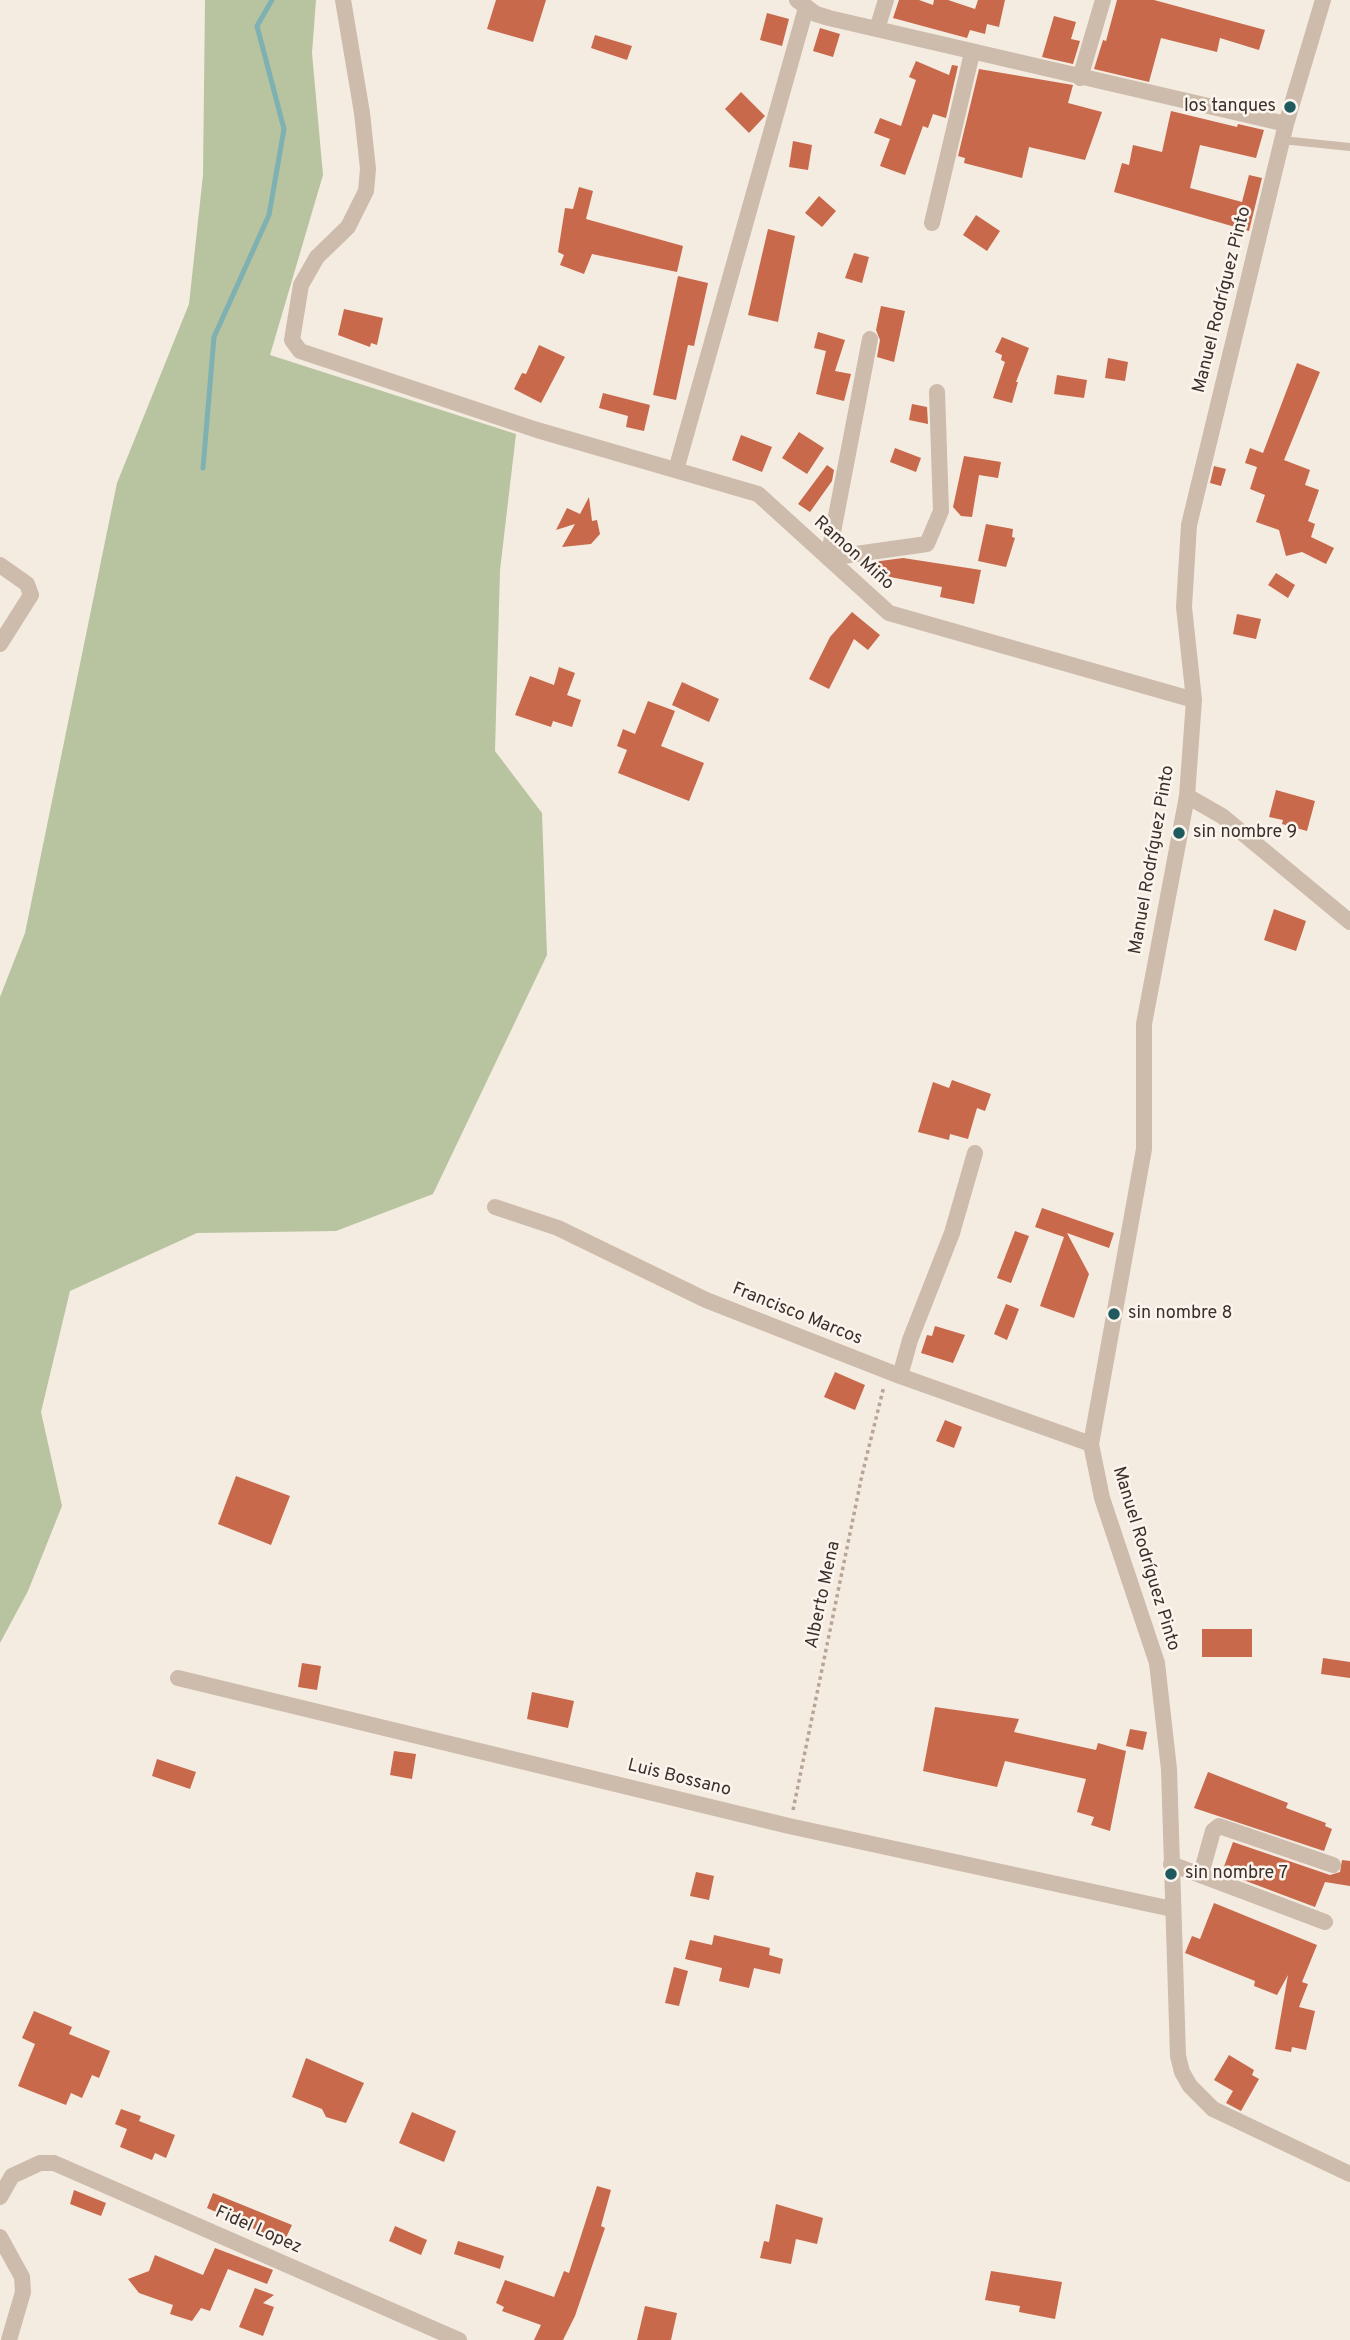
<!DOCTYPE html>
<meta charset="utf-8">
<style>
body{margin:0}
canvas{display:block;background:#f4ebe1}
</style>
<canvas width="1350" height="2340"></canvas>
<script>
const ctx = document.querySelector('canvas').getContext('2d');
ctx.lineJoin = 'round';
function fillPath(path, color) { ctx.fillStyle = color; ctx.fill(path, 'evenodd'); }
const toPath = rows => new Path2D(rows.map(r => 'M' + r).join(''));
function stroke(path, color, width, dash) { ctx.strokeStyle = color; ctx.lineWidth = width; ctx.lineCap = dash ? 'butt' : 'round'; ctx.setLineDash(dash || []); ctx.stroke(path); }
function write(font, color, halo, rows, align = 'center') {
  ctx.font = font + ' Overpass,sans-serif'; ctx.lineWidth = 5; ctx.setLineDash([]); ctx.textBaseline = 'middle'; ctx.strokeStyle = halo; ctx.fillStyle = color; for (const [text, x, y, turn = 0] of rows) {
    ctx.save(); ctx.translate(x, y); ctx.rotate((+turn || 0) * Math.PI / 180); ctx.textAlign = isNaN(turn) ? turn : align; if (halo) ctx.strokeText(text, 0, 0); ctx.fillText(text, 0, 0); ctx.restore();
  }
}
const green = toPath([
 [205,0,316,0,312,53,323,175,270,355,516,434,500,570,495,751,542,813,547,955,433,1194,336,1231,197,1233,70,1291,41,1412,62,1506,28,1591,0,1643,0,997,25,933,117,483,189,304,203,175]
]);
const stream = toPath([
 [203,468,214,337,269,215,284,129,257,26,272,0]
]);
const building = toPath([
 [496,0,546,0,533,42,487,29],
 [899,0,919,0,933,5,934,0,948,0,975,9,978,0,1005,0,999,27,987,24,985,34,970,30,967,38,893,18],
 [1117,0,1154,0,1265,30,1259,50,1220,38,1217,52,1161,38,1149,82,1094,69,1103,40,1106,41],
 [767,13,789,19,782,46,760,40],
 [1054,16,1076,22,1071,39,1080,41,1073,64,1042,57],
 [820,28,840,34,833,57,813,51],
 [595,35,632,46,627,60,591,48],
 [916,61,949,75,952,65,958,66,946,118,933,114,928,128,923,126,905,175,880,166,890,139,874,133,880,118,901,126,916,80,909,77],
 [979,69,1073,85,1068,103,1102,112,1085,160,1029,147,1022,178,964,163,965,158,958,156],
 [741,92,765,116,749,133,725,109],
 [1171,111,1237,127,1238,124,1264,130,1256,158,1200,145,1190,188,1242,202,1249,175,1262,178,1249,231,1114,192,1122,163,1129,165,1133,145,1162,152],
 [793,141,812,145,808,170,789,167],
 [579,187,593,191,586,219,683,246,677,272,592,254,584,274,560,265,564,255,558,252,565,208,573,209],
 [819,196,836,211,822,227,805,213],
 [976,215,1000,231,987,251,963,235],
 [768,229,795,236,778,322,748,315],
 [854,253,869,257,862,283,845,278],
 [678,276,708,283,694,346,688,345,676,400,653,395],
 [881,306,905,311,894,362,877,357,880,340,876,330],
 [344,309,383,318,377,345,371,343,370,347,338,335],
 [818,332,845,340,835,371,851,374,844,401,816,394,826,351,814,348],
 [1002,337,1029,348,1016,382,1018,382,1012,403,993,398,1005,362,1001,360,1002,355,995,352],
 [539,345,565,357,541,403,514,389,522,373,526,374],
 [1108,358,1128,362,1125,381,1105,378],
 [1297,363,1320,372,1284,460,1310,470,1305,485,1319,490,1308,521,1315,524,1311,537,1334,548,1326,564,1302,552,1286,556,1279,530,1256,522,1265,495,1250,489,1257,467,1245,463,1250,448,1263,453],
 [1057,375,1087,380,1084,398,1054,394],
 [603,393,650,405,644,431,626,427,628,416,599,408],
 [912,404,927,407,928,424,909,420],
 [799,432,824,448,807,474,782,458],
 [741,435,772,447,762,472,732,460],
 [895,448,921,458,916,472,890,462],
 [964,456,1001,462,998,478,979,475,972,517,961,516,953,507],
 [827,465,834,470,832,481,810,512,798,504],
 [1214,466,1226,469,1221,486,1210,483],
 [589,497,592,521,597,520,600,534,591,544,562,547,575,524,556,530,567,508,580,514],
 [986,524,1013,529,1012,537,1015,538,1006,567,978,561],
 [903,558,981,570,974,604,940,597,942,587,864,572,865,563],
 [1276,573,1295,585,1288,598,1268,585],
 [852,612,880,635,868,650,854,639,829,689,809,679,830,637],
 [1237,614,1261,619,1256,639,1233,634],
 [559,667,575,673,567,695,581,700,572,727,553,721,551,727,515,715,530,676,554,685],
 [682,682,719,699,709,722,672,705],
 [648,701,675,711,661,746,704,763,689,801,618,773,627,750,617,746,623,729,635,734],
 [1276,790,1315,801,1307,831,1282,824,1283,820,1269,817],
 [1274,909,1306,921,1296,951,1264,940],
 [952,1080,991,1094,985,1111,977,1108,968,1139,950,1134,949,1140,918,1132,933,1082,949,1088],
 [1042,1208,1114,1233,1109,1248,1067,1233,1089,1274,1074,1318,1040,1306,1064,1237,1035,1227],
 [1015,1231,1029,1236,1011,1283,997,1278],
 [1006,1304,1019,1309,1007,1340,994,1334],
 [935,1326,965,1335,953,1363,921,1353,927,1335,932,1336],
 [835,1372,865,1385,855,1410,824,1397],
 [945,1420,962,1427,954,1448,936,1441],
 [236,1476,290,1496,271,1545,218,1524],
 [1202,1629,1252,1629,1252,1657,1202,1657],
 [1323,1658,1350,1662,1350,1678,1321,1674],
 [302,1663,321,1666,317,1690,298,1687],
 [532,1692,574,1701,568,1728,527,1719],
 [935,1707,1019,1719,1014,1732,1096,1750,1098,1743,1126,1751,1110,1831,1091,1825,1094,1817,1077,1812,1086,1779,1005,1761,997,1787,923,1771],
 [1130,1729,1147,1732,1143,1750,1126,1746],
 [394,1751,416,1754,412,1779,390,1775],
 [157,1759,196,1772,190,1789,152,1776],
 [1208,1772,1288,1803,1286,1808,1326,1823,1325,1826,1332,1829,1324,1851,1194,1808],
 [1233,1842,1330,1875,1340,1872,1342,1860,1350,1861,1350,1886,1325,1882,1315,1907,1222,1872],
 [696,1872,714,1876,709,1900,690,1896],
 [1214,1903,1317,1945,1302,1982,1308,1984,1299,2007,1315,2011,1306,2050,1292,2047,1291,2052,1275,2049,1288,1975,1277,1995,1254,1986,1255,1981,1185,1953,1192,1936,1200,1939],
 [714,1935,770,1948,769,1955,783,1959,780,1974,754,1968,749,1988,719,1981,722,1968,685,1959,690,1940,712,1945],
 [674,1967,688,1971,679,2006,665,2003],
 [34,2011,72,2027,69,2034,110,2051,99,2078,92,2075,82,2098,71,2093,66,2105,18,2086,35,2044,22,2038],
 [1229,2055,1254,2070,1252,2075,1259,2079,1241,2111,1226,2103,1233,2091,1214,2080],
 [306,2058,364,2083,346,2123,326,2117,322,2109,292,2097],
 [121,2109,141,2116,139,2121,175,2135,166,2158,155,2153,152,2160,120,2147,127,2129,115,2124],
 [412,2112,456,2131,444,2162,399,2143],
 [597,2186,611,2190,601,2226,605,2228,575,2316,563,2340,534,2340,541,2325,502,2311,504,2307,496,2303,505,2280,554,2297,564,2271,569,2273],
 [74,2190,106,2203,101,2216,70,2204],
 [213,2193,292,2225,284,2242,207,2208],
 [776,2204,823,2218,817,2244,796,2239,791,2264,760,2258,764,2241,769,2242],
 [395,2226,427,2240,421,2255,389,2241],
 [458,2241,504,2256,500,2269,454,2254],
 [215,2248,273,2270,267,2284,228,2269,210,2311,201,2308,192,2321,170,2314,173,2305,139,2293,128,2279,149,2271,155,2255,203,2275],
 [991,2271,1062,2282,1055,2319,1019,2312,1020,2306,985,2300],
 [255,2288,274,2295,263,2303,274,2307,263,2336,239,2327],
 [645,2306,677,2313,671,2340,637,2340]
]);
const path = toPath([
 [793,1810,862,1475,884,1386]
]);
const service = toPath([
 [1282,140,1350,147]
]);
const minor = toPath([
 [343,0,362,113,368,169,366,191,348,227,317,257,301,285,292,340,300,351,537,430,758,494,889,613,1194,700],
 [797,0,816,14,829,18,1286,124],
 [1323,0,1286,124,1189,525,1184,607,1194,700,1187,796,1144,1024,1144,1149,1091,1444,1102,1498,1157,1663,1169,1769,1178,2056,1182,2072,1190,2086,1213,2109,1350,2174],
 [877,29,886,0],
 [1080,78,1103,0],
 [932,223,972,53],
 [870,339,828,558,927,544,941,511,937,392],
 [676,470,806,8],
 [0,565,27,584,31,595,0,644],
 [1187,796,1222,816,1350,922],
 [495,1207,558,1228,706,1300,900,1376,1091,1444],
 [900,1376,910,1340,952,1233,975,1153],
 [178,1678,789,1826,1172,1909],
 [1171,1864,1325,1922],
 [1201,1874,1213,1831,1219,1826,1333,1865],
 [0,2197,12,2176,40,2163,54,2163,459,2340],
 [0,2237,22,2277,23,2292,9,2340]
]);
const markers = [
 [1290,107,7,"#1f5a5e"],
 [1179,833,7,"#1f5a5e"],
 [1114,1314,7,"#1f5a5e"],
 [1171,1874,7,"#1f5a5e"]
];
const poiNames = [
 ["los tanques",1276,107,"right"],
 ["sin nombre 9",1193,833],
 ["sin nombre 8",1128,1314],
 ["sin nombre 7",1185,1874]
];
const streetNames = [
 ["Manuel Rodríguez Pinto",1223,300,-76],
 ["Ramon Miño",853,554,42],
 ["Manuel Rodríguez Pinto",1153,860,-80],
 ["Francisco Marcos",797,1315,22],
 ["Manuel Rodríguez Pinto",1145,1559,73],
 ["Alberto Mena",824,1595,-78],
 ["Luis Bossano",679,1779,14],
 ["Fidel Lopez",258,2231,24]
];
fillPath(green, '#b8c4a0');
stroke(stream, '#7fb0b2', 5);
fillPath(building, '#c8694b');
stroke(path, '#b9a596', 3.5, [3.5, 3.5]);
stroke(service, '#cdbbac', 8);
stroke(minor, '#cdbbac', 16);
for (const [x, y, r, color] of markers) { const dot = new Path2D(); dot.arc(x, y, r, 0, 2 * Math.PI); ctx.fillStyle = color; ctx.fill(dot); stroke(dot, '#fbf5ee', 2.5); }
write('18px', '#3b302b', '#fbf5ee', poiNames, 'left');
write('18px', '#3b302b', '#fbf5ee', streetNames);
</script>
